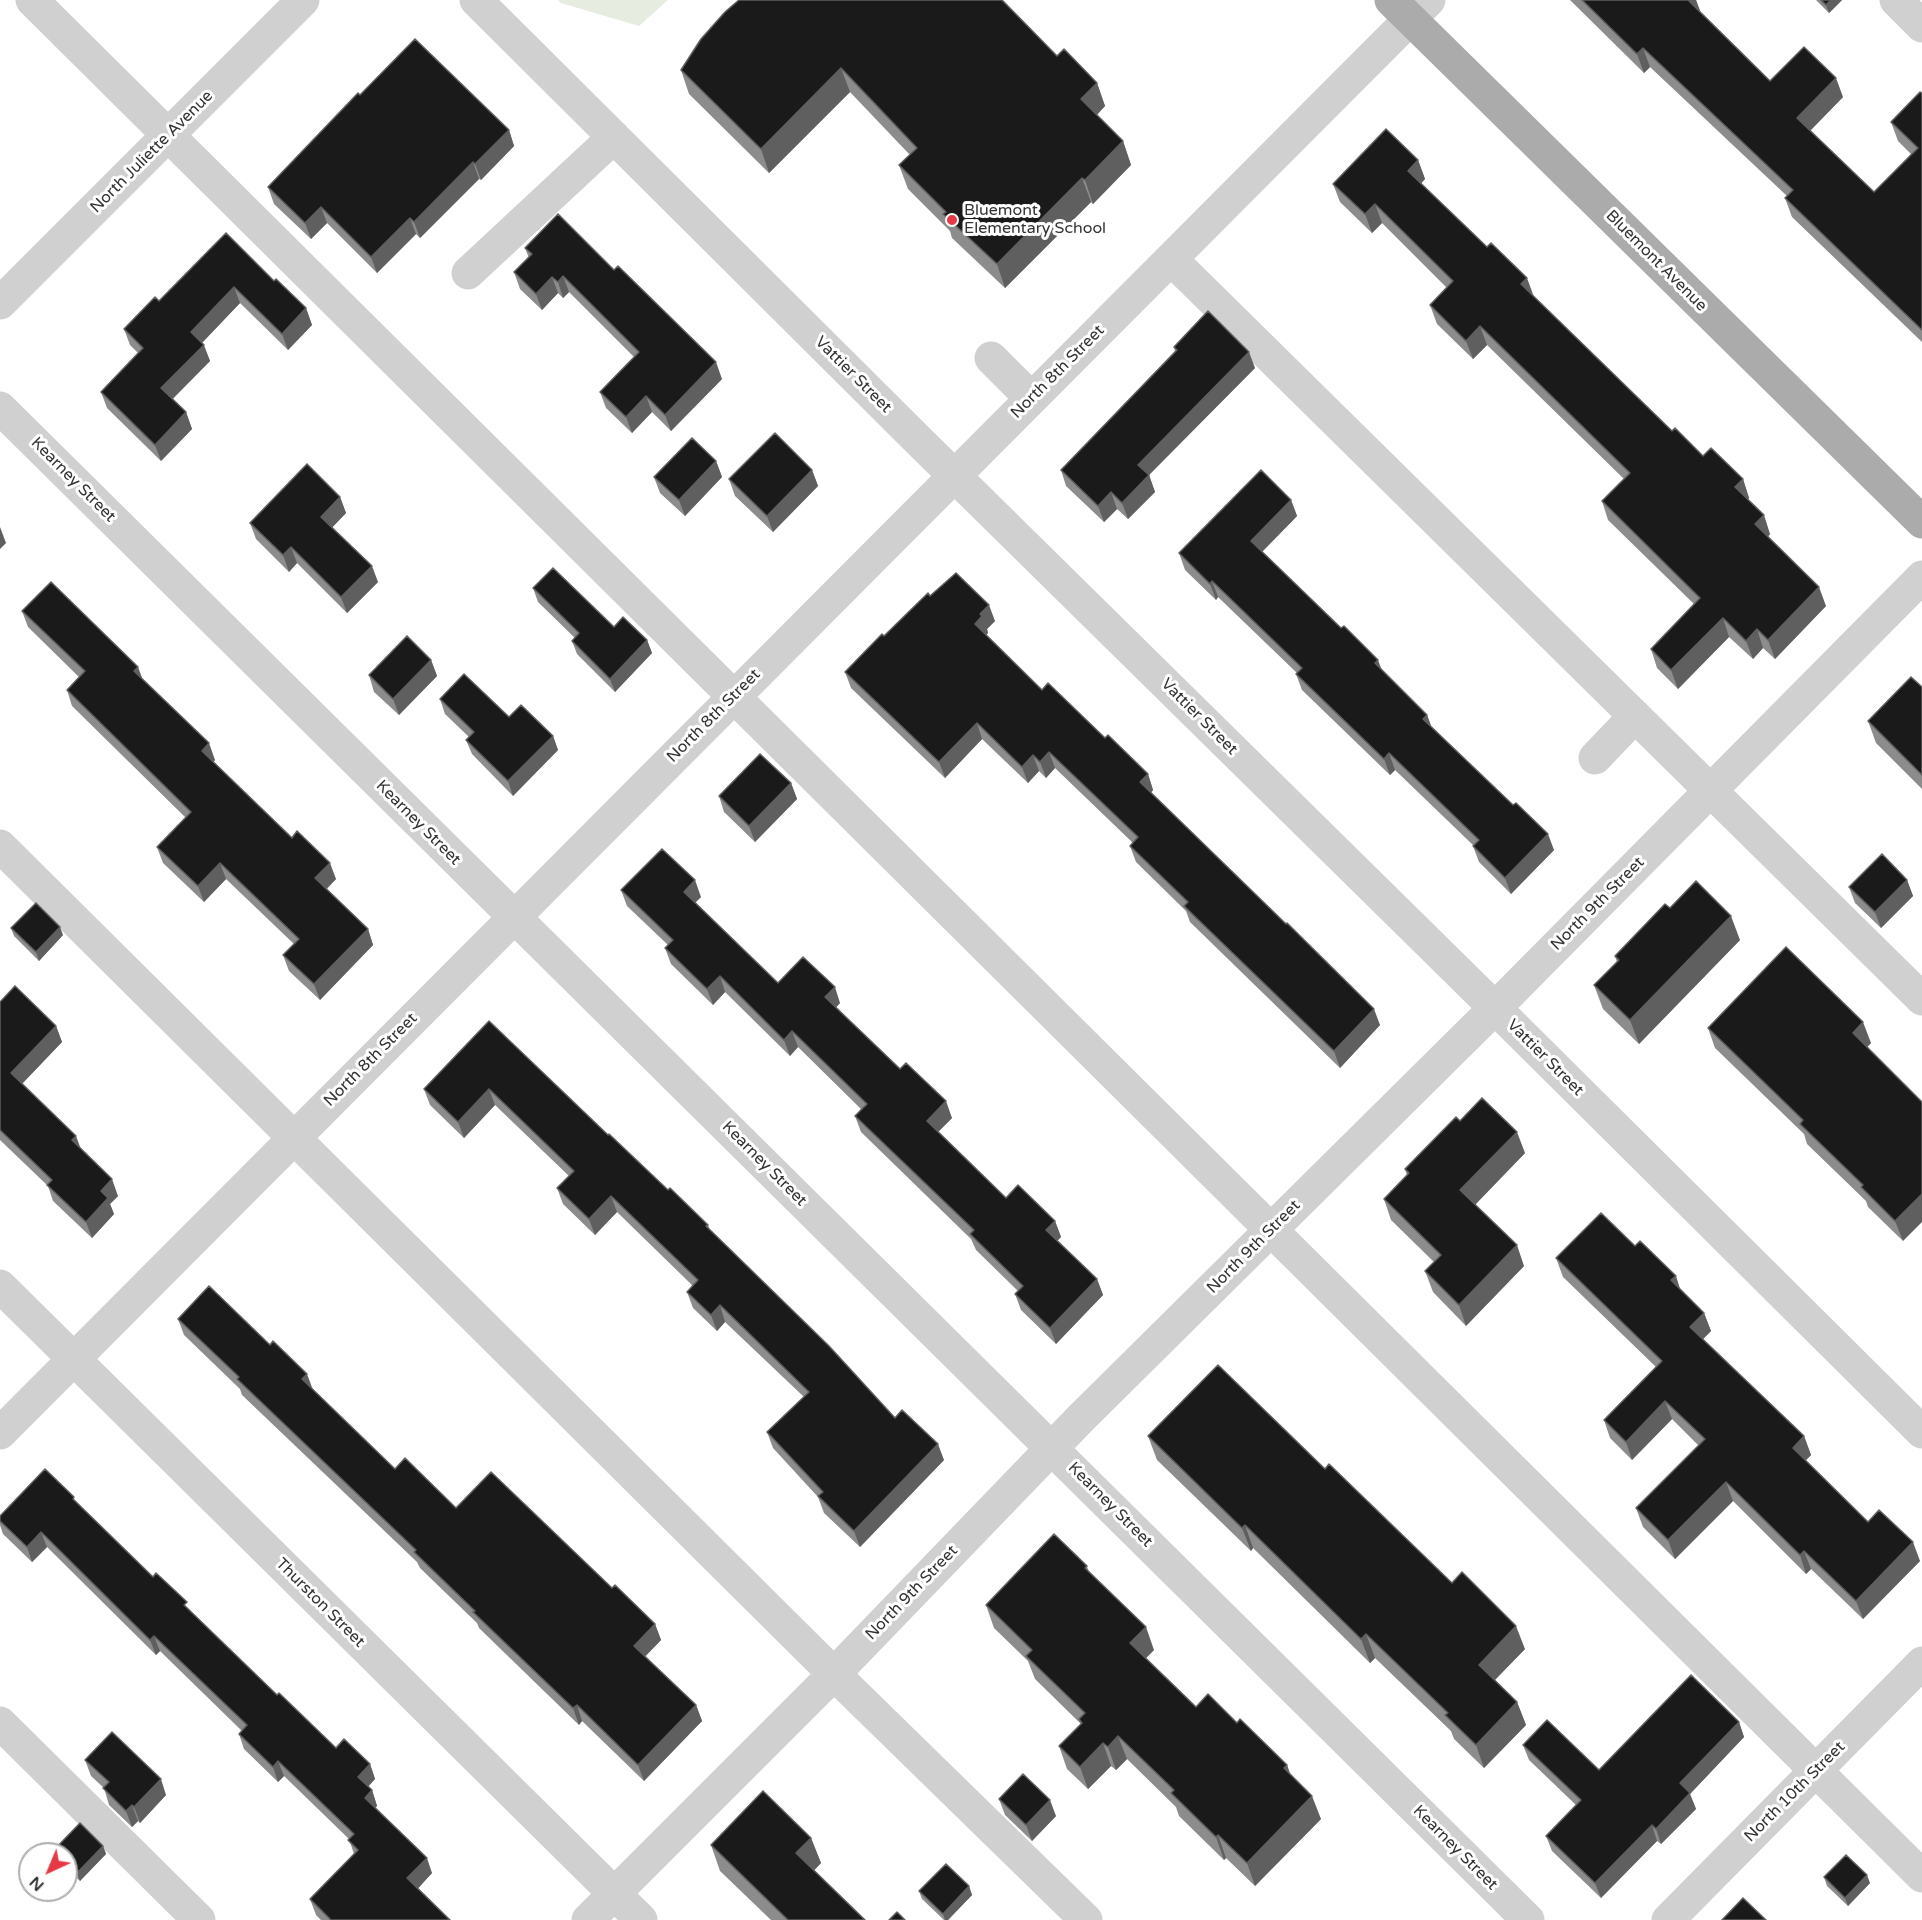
<!DOCTYPE html>
<style>
body{margin:0}
#map{position:relative;width:1922px;height:1920px;overflow:hidden;background:#fff;font-family:"Varela Round",sans-serif}
canvas{display:block}
.north{position:absolute;left:18px;top:1842px;width:60px;height:60px;box-sizing:border-box;background:#fff;border:2px solid #adadad;border-radius:50%;rotate:224deg;font-size:16px;font-weight:700;line-height:24px;text-align:center;color:#333}
.north::after{content:'';display:block;margin:auto;width:21px;height:27px;background:#e63946;clip-path:polygon(50% 0,100% 100%,50% 72%,0 100%)}
</style>
<div id="map">
<canvas width="1922" height="1920"></canvas>
<div class="north">N</div>
</div>
<script>
const ctx = document.querySelector('canvas').getContext('2d');
ctx.lineJoin = 'round';
function fillPath(path, color) { ctx.fillStyle = color; ctx.fill(path, 'evenodd'); }
const toPath = rows => new Path2D(rows.map(r => 'M' + r).join(''));
function stroke(path, color, width, dash) { ctx.strokeStyle = color; ctx.lineWidth = width; ctx.lineCap = dash ? 'butt' : 'round'; ctx.setLineDash(dash || []); ctx.stroke(path); }
function write(font, color, halo, rows, align = 'center') {
  ctx.font = font + ' "Varela Round",sans-serif'; ctx.lineWidth = 6; ctx.setLineDash([]); ctx.textBaseline = 'middle'; ctx.strokeStyle = halo; ctx.fillStyle = color; for (const [text, x, y, turn = 0] of rows) {
    ctx.save(); ctx.translate(x, y); ctx.rotate((+turn || 0) * Math.PI / 180); ctx.textAlign = isNaN(turn) ? turn : align; if (halo) ctx.strokeText(text, 0, 0); ctx.fillText(text, 0, 0); ctx.restore();
  }
}
const green = toPath([
 [558,0,668,0,639,26,561,3]
]);
const minor = toPath([
 [32,0,1922,1876],
 [476,0,918,440,1495,1008,1922,1432],
 [1896,0,1922,26],
 [1171,259,1922,999],
 [468,273,614,137],
 [0,303,303,0],
 [991,358,1031,398],
 [0,408,1528,1920],
 [1595,758,1635,716],
 [0,846,834,1674,1086,1920],
 [0,1286,641,1920],
 [0,1433,1429,0],
 [0,1723,199,1920],
 [588,1920,834,1674,1080,1419,1495,1008,1922,577],
 [1668,1920,1922,1663]
]);
const major = toPath([
 [1391,0,1922,522]
]);
const wall = toPath([
 [1570,0,1696,0,1701,13,1770,81,1843,97,1810,131,1874,192,1911,154,1898,141,1891,122,1922,93,1922,342,1792,217,1785,198,1787,196,1650,67,1644,73],
 [1816,0,1842,0,1829,13],
 [1057,56,1097,83,1105,106,1097,115,1123,141,1131,165,1093,204,1091,202,1005,288,952,238,950,231,908,189,899,165,910,155,850,92,769,173,689,94,681,70],
 [360,95,509,130,514,146,481,180,479,179,420,238,416,234,377,273,327,223,311,239,274,204,268,187],
 [1418,160,1425,179,1421,183,1534,297,1672,431,1703,456,1743,479,1749,498,1748,500,1770,534,1768,537,1826,606,1775,659,1763,648,1753,659,1729,637,1678,689,1657,668,1651,649,1694,604,1608,520,1602,501,1624,479,1487,345,1473,359,1437,324,1430,305,1447,288,1382,223,1372,233,1340,202,1333,184],
 [525,248,722,379,671,431,652,412,632,433,606,408,600,392,634,357,569,292,563,298,558,293,542,310,520,289,514,272,529,258],
 [274,281,306,308,312,325,288,350,240,303,202,343,210,361,173,399,186,412,192,429,161,461,107,408,101,392,138,353,130,345,124,329,159,301],
 [1174,347,1255,368,1149,475,1155,492,1128,519,1117,509,1104,522,1066,486,1061,470,1175,351],
 [716,461,722,477,685,516,660,493,654,477],
 [812,470,818,486,773,532,735,496,729,479],
 [340,497,346,513,332,527,378,582,347,613,297,563,289,572,256,539,250,523],
 [1291,500,1297,516,1262,552,1427,715,1431,726,1554,850,1511,894,1479,862,1473,846,1474,846,1395,770,1390,775,1302,690,1296,674,1297,673,1218,597,1216,600,1185,570,1179,553],
 [533,588,614,627,647,640,652,653,615,692,577,654,572,641,575,638,538,602],
 [930,596,995,621,987,629,988,633,986,635,1042,690,1105,738,1148,774,1153,790,1151,793,1380,1025,1340,1068,1190,922,1186,911,1136,862,1130,846,1133,843,1055,768,1046,778,1039,771,1028,783,982,739,945,778,851,688,845,672],
 [22,611,143,680,215,760,213,762,336,879,327,889,368,929,373,945,320,1000,289,971,283,955,294,944,226,879,204,902,163,863,157,847,186,818,72,706,67,690,79,677,28,627],
 [431,660,437,676,399,715,374,692,369,675],
 [1922,687,1922,789,1876,743,1868,721],
 [440,699,509,717,553,736,558,750,513,796,472,754,466,740,469,737,445,714],
 [791,783,797,799,755,842,724,812,719,796],
 [1907,880,1913,896,1881,928,1855,903,1849,887],
 [621,890,701,897,695,902,778,983,840,1003,836,1007,952,1118,938,1132,1006,1198,1055,1221,1061,1237,1057,1241,1097,1279,1103,1295,1056,1344,1021,1310,1015,1294,1018,1291,976,1250,971,1239,861,1132,855,1116,861,1109,798,1047,790,1056,725,992,713,1005,671,964,665,948,668,945,627,906],
 [1670,908,1740,940,1639,1044,1603,1009,1594,985,1617,962,1615,956],
 [11,928,63,935,39,961,14,936],
 [0,1002,56,1026,62,1042,22,1084,81,1149,118,1196,110,1204,114,1214,92,1238,53,1201,48,1186,0,1140],
 [489,1021,608,1135,668,1190,708,1225,710,1230,895,1418,944,1460,860,1547,824,1513,818,1497,773,1448,767,1432,804,1397,725,1322,717,1331,693,1308,687,1292,693,1286,617,1212,595,1235,563,1204,557,1188,569,1176,495,1105,464,1138,430,1105,424,1089],
 [1708,1028,1871,1043,1867,1047,1903,1241,1868,1207,1866,1201,1807,1144,1804,1134,1715,1048],
 [1460,1121,1525,1153,1475,1205,1524,1266,1466,1326,1433,1292,1425,1271,1434,1262,1391,1220,1384,1199,1407,1175,1405,1169],
 [1635,1246,1704,1313,1711,1331,1703,1339,1804,1436,1811,1455,1805,1461,1868,1522,1920,1561,1863,1619,1811,1569,1806,1574,1733,1501,1675,1559,1643,1527,1636,1508,1699,1446,1672,1419,1632,1460,1610,1438,1604,1420,1656,1367,1563,1277,1556,1258],
 [178,1319,313,1390,395,1469,456,1508,612,1588,655,1624,661,1640,645,1656,696,1705,702,1721,644,1781,582,1721,579,1725,479,1628,477,1623,420,1568,417,1562,242,1395,240,1389,184,1335],
 [1148,1436,1325,1469,1525,1649,1495,1680,1517,1702,1526,1725,1484,1768,1454,1739,1451,1731,1375,1658,1370,1663,1253,1548,1251,1551,1157,1460],
 [76,1503,277,1695,336,1748,370,1764,375,1779,368,1787,372,1790,377,1806,375,1808,432,1873,418,1888,450,1920,321,1920,316,1915,310,1899,354,1854,349,1839,284,1776,278,1782,244,1749,239,1734,242,1731,160,1651,156,1655,47,1547,32,1562,3,1534,0,1525,0,1516],
 [1087,1566,1089,1573,1154,1650,1146,1658,1196,1707,1237,1723,1287,1765,1290,1774,1321,1819,1255,1886,1226,1858,1224,1860,1179,1816,1176,1807,1127,1759,1116,1770,1111,1766,1088,1789,1067,1769,1059,1746,1081,1724,1080,1723,1035,1679,1028,1661,994,1628,986,1605],
 [1739,1722,1744,1737,1690,1794,1696,1809,1661,1844,1657,1841,1601,1898,1552,1851,1546,1836,1576,1805,1529,1760,1523,1745,1599,1770],
 [85,1760,166,1795,140,1823,138,1821,132,1827,109,1805,104,1788,91,1776],
 [999,1799,1056,1816,1032,1841,1005,1815],
 [811,1838,821,1863,814,1870,865,1920,771,1920,720,1871,711,1845],
 [103,1846,106,1854,80,1881,66,1868,66,1854,55,1854,53,1851],
 [1824,1877,1870,1883,1848,1906,1827,1886],
 [969,1886,972,1895,948,1920,944,1920,922,1899,919,1891]
]);
const shadedWall = toPath([
 [1689,0,1696,0,1701,14,1689,1],
 [1831,0,1842,0,1829,13,1826,5],
 [1643,48,1650,67,1644,73,1637,54],
 [841,68,850,92,769,173,761,149],
 [1836,78,1843,97,1804,137,1797,118],
 [1097,83,1105,106,1089,123,1081,99],
 [509,130,514,146,481,180,475,164],
 [1123,141,1131,165,1093,204,1085,180],
 [1418,160,1425,179,1415,190,1408,171],
 [473,162,479,179,420,238,414,222],
 [1082,178,1091,202,1005,288,997,264],
 [1375,204,1382,223,1372,233,1365,214],
 [321,207,327,223,311,239,305,223],
 [410,218,416,234,377,273,371,257],
 [563,276,569,292,563,298,558,282],
 [552,277,558,293,542,310,536,294],
 [1527,278,1534,297,1521,284],
 [234,287,240,303,197,348,191,332],
 [306,308,312,325,288,350,282,334],
 [1480,326,1487,345,1473,359,1466,341],
 [204,345,210,361,167,404,161,388],
 [1249,352,1255,368,1149,475,1155,492,1128,519,1122,503,1138,465],
 [716,362,722,379,671,431,665,415],
 [646,396,652,412,632,433,626,417],
 [186,412,192,429,161,461,155,445],
 [716,461,722,477,685,516,679,500],
 [812,470,818,486,773,532,767,516],
 [1743,479,1749,498,1742,506,1735,487],
 [1111,492,1117,509,1104,522,1098,506],
 [340,497,346,513,327,533,321,517],
 [1291,500,1297,516,1257,557,1251,541],
 [1764,515,1770,534,1762,543,1755,524],
 [0,527,6,543,0,549],
 [291,547,297,563,289,572,283,555],
 [372,566,378,582,347,613,341,597],
 [1212,581,1218,597,1216,600,1210,584],
 [1819,587,1826,606,1775,659,1768,640],
 [989,605,995,621,987,629,988,633,981,640,975,624,980,614],
 [1723,618,1729,637,1678,689,1671,670],
 [1757,629,1763,648,1753,659,1746,641],
 [647,640,652,653,615,692,610,679],
 [431,660,437,676,399,715,393,699],
 [1378,660,1384,676,1375,663],
 [138,667,144,683,134,671],
 [1427,715,1433,731,1423,719],
 [977,723,982,739,945,778,939,762],
 [553,736,558,750,513,796,508,781],
 [209,743,215,760,208,767,202,751],
 [1049,752,1055,768,1046,778,1040,762],
 [1389,753,1395,770,1390,775,1384,759],
 [1033,755,1039,771,1028,783,1022,767],
 [1148,774,1153,790,1146,798,1140,782],
 [791,783,797,799,755,842,749,826],
 [1548,834,1554,850,1511,894,1505,878],
 [220,863,226,879,204,902,198,886],
 [330,863,336,879,321,894,315,878],
 [695,880,701,897,690,908,684,892],
 [1907,880,1913,896,1881,928,1875,912],
 [1731,916,1740,940,1639,1044,1630,1020],
 [60,927,63,935,39,961,36,952],
 [368,929,373,945,320,1000,314,984],
 [720,976,725,992,713,1005,707,989],
 [835,987,840,1003,831,1013,825,997],
 [1374,1009,1380,1025,1340,1068,1334,1051],
 [1863,1022,1871,1043,1860,1054,1853,1033],
 [56,1026,62,1042,17,1089,11,1073],
 [792,1031,798,1047,790,1056,784,1040],
 [489,1089,495,1105,464,1138,458,1122],
 [946,1101,952,1118,933,1137,927,1121],
 [1517,1132,1525,1153,1468,1212,1460,1190],
 [76,1136,82,1152,72,1140],
 [112,1179,118,1196,110,1204,114,1214,92,1238,86,1222,101,1191],
 [1922,1194,1922,1222,1903,1241,1895,1221],
 [611,1196,617,1212,595,1235,589,1219],
 [1055,1221,1061,1237,1052,1246,1046,1230],
 [1517,1245,1524,1266,1466,1326,1459,1305],
 [1676,1276,1682,1295,1671,1280],
 [1097,1279,1103,1295,1056,1344,1050,1328],
 [720,1305,725,1322,717,1331,711,1315],
 [1704,1313,1711,1331,1697,1345,1690,1327],
 [307,1374,313,1390,302,1379],
 [1665,1401,1672,1419,1632,1460,1626,1442],
 [1804,1436,1811,1455,1799,1467,1793,1448],
 [938,1444,944,1460,860,1547,854,1531],
 [1726,1482,1733,1501,1675,1559,1668,1540],
 [1245,1525,1253,1548,1251,1551,1242,1528],
 [41,1532,47,1547,32,1562,27,1547],
 [1913,1542,1920,1561,1863,1619,1856,1601],
 [1804,1551,1811,1569,1806,1574,1800,1555],
 [655,1624,661,1640,640,1662,634,1646],
 [1516,1626,1525,1649,1487,1688,1479,1665],
 [1146,1627,1154,1650,1138,1666,1130,1643],
 [1366,1634,1375,1658,1370,1663,1361,1639],
 [154,1636,160,1651,156,1655,150,1640],
 [1517,1702,1526,1725,1484,1768,1476,1745],
 [577,1705,582,1721,579,1725,573,1708],
 [696,1705,702,1721,644,1781,638,1765],
 [1739,1722,1744,1737,1690,1794,1696,1809,1661,1844,1656,1829,1680,1783],
 [1118,1736,1127,1759,1116,1770,1108,1747],
 [1103,1743,1111,1766,1088,1789,1080,1767],
 [278,1761,284,1776,278,1782,273,1767],
 [370,1764,375,1779,363,1792,358,1777],
 [1287,1765,1295,1788,1284,1768],
 [161,1779,166,1795,140,1823,134,1807],
 [372,1790,377,1806,370,1813,365,1798],
 [1312,1796,1321,1819,1255,1886,1247,1863],
 [1050,1800,1056,1816,1032,1841,1026,1825],
 [132,1805,138,1821,132,1827,126,1811],
 [1652,1825,1657,1841,1601,1898,1595,1883],
 [1218,1835,1226,1858,1224,1860,1216,1837],
 [811,1838,821,1863,806,1879,796,1853],
 [103,1846,106,1854,80,1881,77,1873],
 [427,1858,432,1873,413,1894,407,1878],
 [1867,1875,1870,1883,1848,1906,1845,1898],
 [969,1886,972,1895,948,1920,945,1920,943,1914]
]);
const building = toPath([
 [739,0,1002,0,1057,56,1064,49,1097,83,1081,99,1123,141,1085,180,1082,178,997,264,943,214,946,212,899,165,917,148,841,68,761,149,681,70,701,39,725,12,739,0],
 [1582,0,1689,0,1689,1,1770,81,1804,47,1836,78,1797,118,1874,192,1918,148,1891,122,1920,92,1922,93,1922,330,1785,198,1793,190,1643,48,1637,54,1582,0],
 [1821,0,1831,0,1826,5,1821,0],
 [415,39,509,130,475,164,473,162,414,222,410,218,371,257,321,207,305,223,268,187,358,93,360,95,415,39],
 [1386,129,1418,160,1408,171,1487,247,1491,243,1527,278,1521,284,1672,431,1675,428,1703,456,1711,448,1743,479,1735,487,1764,515,1755,524,1819,587,1768,640,1757,629,1746,641,1723,618,1671,670,1651,649,1700,598,1602,501,1630,473,1480,326,1466,341,1430,305,1453,281,1375,204,1365,214,1333,184,1386,129],
 [558,214,614,270,618,266,716,362,665,415,646,396,626,417,600,392,639,352,563,276,558,282,552,277,536,294,514,272,532,254,525,248,558,214],
 [226,233,274,281,276,279,306,308,282,334,234,287,191,332,204,345,161,388,186,412,155,445,101,392,143,348,124,329,155,297,159,301,226,233],
 [1208,311,1249,352,1138,465,1149,475,1122,503,1111,492,1098,506,1061,470,1177,350,1174,347,1208,311],
 [775,433,812,470,767,516,729,479,775,433],
 [692,438,716,461,679,500,654,477,692,438],
 [307,464,340,497,321,517,372,566,341,597,291,547,283,555,250,523,307,464],
 [1261,470,1291,500,1251,541,1341,628,1344,626,1378,660,1375,663,1427,715,1423,719,1513,805,1516,803,1548,834,1505,878,1473,846,1479,840,1389,753,1384,759,1296,674,1302,668,1212,581,1210,584,1179,553,1261,470],
 [553,568,614,627,623,617,647,640,610,679,572,641,579,633,533,588,553,568],
 [956,573,989,605,980,614,982,616,975,624,1042,690,1048,683,1105,738,1108,735,1148,774,1140,782,1286,924,1287,923,1374,1009,1334,1051,1184,906,1188,902,1130,846,1138,837,1049,752,1040,762,1033,755,1022,767,977,723,939,762,845,672,882,634,884,636,928,593,930,596,956,573],
 [51,582,138,667,134,671,209,743,202,751,292,838,297,831,330,863,315,878,368,929,314,984,283,955,299,939,220,863,198,886,157,847,191,812,67,690,85,671,22,611,51,582],
 [407,636,431,660,393,699,369,675,407,636],
 [464,674,509,717,521,705,553,736,508,781,466,740,474,732,440,699,464,674],
 [1911,677,1922,687,1922,775,1868,721,1911,677],
 [760,754,791,783,749,826,719,796,760,754],
 [662,849,695,880,684,892,778,983,803,957,835,987,825,997,900,1069,906,1063,946,1101,927,1121,1006,1198,1018,1185,1055,1221,1046,1230,1097,1279,1050,1328,1015,1294,1023,1286,970,1234,974,1230,855,1116,867,1104,792,1031,784,1040,720,976,707,989,665,948,673,940,621,890,662,849],
 [1882,854,1907,880,1875,912,1849,887,1882,854],
 [1696,881,1731,916,1630,1020,1594,985,1619,960,1615,956,1665,904,1670,908,1696,881],
 [36,903,60,927,36,952,11,928,36,903],
 [1786,947,1863,1022,1853,1033,1922,1102,1922,1194,1895,1221,1861,1187,1863,1185,1800,1124,1803,1120,1708,1028,1786,947],
 [15,986,56,1026,11,1073,76,1136,72,1140,112,1179,101,1191,108,1198,86,1222,47,1185,52,1180,0,1130,0,1002,15,986],
 [489,1021,608,1135,609,1134,668,1190,670,1188,708,1225,706,1226,829,1346,895,1418,902,1410,938,1444,854,1531,818,1496,823,1492,767,1432,809,1392,720,1305,711,1315,687,1292,698,1280,611,1196,589,1219,557,1188,574,1171,489,1089,458,1122,424,1089,489,1021],
 [1482,1098,1517,1132,1460,1190,1517,1245,1459,1305,1425,1271,1441,1255,1384,1199,1409,1173,1405,1169,1456,1117,1460,1121,1482,1098],
 [1601,1213,1635,1246,1640,1241,1676,1276,1671,1280,1704,1313,1690,1327,1804,1436,1793,1448,1868,1522,1879,1510,1913,1542,1856,1601,1804,1551,1800,1555,1726,1482,1668,1540,1636,1508,1705,1439,1665,1401,1626,1442,1604,1420,1662,1361,1556,1258,1601,1213],
 [209,1286,270,1345,273,1341,307,1374,302,1379,395,1469,405,1458,456,1508,491,1472,612,1588,615,1585,655,1624,634,1646,696,1705,638,1765,577,1705,573,1708,473,1612,475,1611,414,1552,416,1550,237,1379,239,1377,178,1319,209,1286],
 [1218,1365,1325,1469,1329,1464,1452,1583,1462,1572,1516,1626,1479,1665,1517,1702,1476,1745,1445,1715,1448,1713,1366,1634,1361,1639,1245,1525,1242,1528,1148,1436,1218,1365],
 [45,1469,74,1497,73,1499,153,1577,156,1573,187,1602,184,1605,277,1695,279,1693,336,1748,344,1739,370,1764,358,1777,372,1790,365,1798,427,1858,407,1878,450,1920,331,1920,310,1899,358,1850,348,1840,354,1834,278,1761,273,1767,239,1734,247,1725,154,1636,150,1640,41,1532,27,1547,0,1521,0,1516,45,1469],
 [1054,1534,1087,1566,1085,1568,1146,1627,1130,1643,1196,1707,1208,1694,1237,1723,1240,1719,1287,1765,1284,1768,1312,1796,1247,1863,1218,1835,1216,1837,1171,1793,1174,1790,1118,1736,1108,1747,1103,1743,1080,1767,1059,1746,1082,1723,1079,1719,1085,1713,1026,1656,1032,1650,986,1605,1054,1534],
 [1691,1675,1739,1722,1680,1783,1690,1793,1656,1829,1652,1825,1595,1883,1546,1836,1581,1800,1523,1745,1547,1720,1599,1770,1691,1675],
 [112,1732,161,1779,134,1807,132,1805,126,1811,103,1788,109,1782,85,1760,112,1732],
 [1023,1774,1050,1800,1026,1825,999,1799,1023,1774],
 [763,1791,811,1838,796,1853,865,1920,788,1920,711,1845,763,1791],
 [80,1823,103,1846,77,1873,66,1863,66,1854,57,1854,53,1851,80,1823],
 [1846,1855,1867,1875,1845,1898,1824,1877,1846,1855],
 [946,1864,969,1886,943,1914,919,1891,946,1864],
 [1743,1898,1766,1920,1722,1920,1743,1898],
 [897,1912,905,1920,889,1920,897,1912]
]);
const markers = [
 [952,220,6,"#e63946"]
];
const streetNames = [
 ["North Juliette Avenue",152,152,-45],
 ["Bluemont Avenue",1656,261,45],
 ["North 8th Street",1058,372,-45],
 ["Vattier Street",853,375,45],
 ["Kearney Street",73,480,45],
 ["North 8th Street",714,716,-45],
 ["Vattier Street",1199,717,45],
 ["Kearney Street",418,823,45],
 ["North 9th Street",1598,904,-45],
 ["Vattier Street",1545,1058,45],
 ["North 8th Street",371,1060,-45],
 ["Kearney Street",764,1164,45],
 ["North 9th Street",1254,1247,-45],
 ["Kearney Street",1110,1505,45],
 ["North 9th Street",912,1593,-46],
 ["Thurston Street",320,1603,45],
 ["North 10th Street",1795,1792,-45],
 ["Kearney Street",1455,1848,45]
];
const poiNames = [
 ["Bluemont",964,211],
 ["Elementary School",964,229]
];
fillPath(green, '#e6ecdf');
stroke(minor, '#d0d0d0', 33);
stroke(major, '#ababab', 33);
fillPath(wall, '#8c8c8c');
fillPath(shadedWall, '#5f5f5f');
fillPath(building, '#1a1a1a');
stroke(building, '#5f5f5f', 1.5);
for (const [x, y, r, color] of markers) { const dot = new Path2D(); dot.arc(x, y, r, 0, 2 * Math.PI); ctx.fillStyle = color; ctx.fill(dot); stroke(dot, '#fff', 2); }
write('16px', '#333', '#fff', streetNames);
write('16px', '#333', '#fff', poiNames, 'left');
</script>
